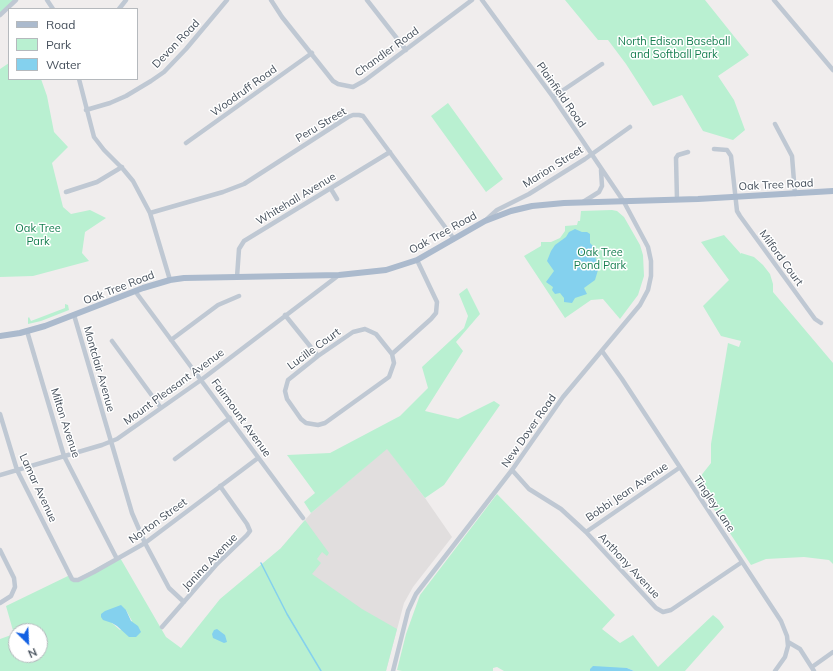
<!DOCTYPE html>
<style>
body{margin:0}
#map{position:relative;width:833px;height:671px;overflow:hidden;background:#f0eded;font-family:Mulish,sans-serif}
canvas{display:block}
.legend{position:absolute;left:8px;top:8px;width:130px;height:72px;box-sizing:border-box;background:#fff;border:1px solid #b5b9bd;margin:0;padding:5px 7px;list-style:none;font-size:12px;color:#454f5b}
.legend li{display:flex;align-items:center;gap:8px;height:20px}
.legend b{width:20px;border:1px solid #b5b9bd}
.north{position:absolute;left:8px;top:623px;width:40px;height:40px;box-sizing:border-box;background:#fff;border:1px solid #b5b9bd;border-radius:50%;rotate:156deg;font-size:11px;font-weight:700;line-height:16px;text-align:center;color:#454f5b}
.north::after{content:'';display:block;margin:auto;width:14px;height:18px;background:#1361e3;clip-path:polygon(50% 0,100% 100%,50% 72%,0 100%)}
</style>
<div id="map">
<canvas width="833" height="671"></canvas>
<ul class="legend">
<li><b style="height:5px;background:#abbacd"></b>Road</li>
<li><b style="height:11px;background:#b9f0d1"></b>Park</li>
<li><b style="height:11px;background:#84d1ee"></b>Water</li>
</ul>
<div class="north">N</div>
</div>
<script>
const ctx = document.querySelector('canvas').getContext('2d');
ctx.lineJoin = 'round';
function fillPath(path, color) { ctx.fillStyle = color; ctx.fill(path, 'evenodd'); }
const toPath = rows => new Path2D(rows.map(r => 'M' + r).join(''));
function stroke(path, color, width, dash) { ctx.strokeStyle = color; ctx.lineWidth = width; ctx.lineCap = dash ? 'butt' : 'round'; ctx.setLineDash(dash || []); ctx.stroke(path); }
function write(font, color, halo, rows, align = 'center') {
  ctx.font = font + ' Mulish,sans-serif'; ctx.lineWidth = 3; ctx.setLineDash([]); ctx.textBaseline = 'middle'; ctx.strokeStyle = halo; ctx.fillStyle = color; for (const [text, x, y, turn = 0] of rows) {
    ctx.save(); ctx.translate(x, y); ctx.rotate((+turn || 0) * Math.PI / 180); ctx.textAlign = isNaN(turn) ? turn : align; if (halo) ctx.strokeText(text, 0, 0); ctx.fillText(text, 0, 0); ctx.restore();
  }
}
const education = toPath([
 [387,448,425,498,452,537,413,587,404,603,386,671,281,548,311,513]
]);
const green = toPath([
 [0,0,16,0,0,15],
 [565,0,705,0,749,55,718,76,734,100,745,130,733,140,703,131,682,95,653,106,626,64,608,40,598,40],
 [9,63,9,79,41,79,47,96,54,132,68,147,52,163,63,207,71,214,90,210,106,218,85,232,82,253,89,261,33,276,0,277,0,69],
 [448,103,503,179,486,192,431,116],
 [612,210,617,211,624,217,640,245,643,255,644,276,638,295,620,319,603,299,591,300,565,318,524,256,541,246,541,242,551,242,560,238,565,231,565,226,577,225,578,221,580,221,581,211],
 [724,235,741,254,741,253,754,257,763,265,770,274,773,284,773,292,833,363,833,564,829,560,804,557,766,559,751,565,696,482,711,463,711,444,728,343,739,347,741,341,721,336,703,306,729,280,701,242],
 [467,288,480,314,456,342,463,351,425,411,458,419,494,401,500,405,444,485,425,498,387,449,311,513,304,502,315,493,287,455,330,453,400,416,428,388,422,367,464,328,468,316,459,294],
 [65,304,68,305,69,310,41,321,28,324,28,318,29,317,31,321,65,308],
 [497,494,615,615,602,629,620,643,633,635,658,667,713,615,719,620,724,627,685,671,634,671,627,668,590,669,590,671,504,671,497,667,493,668,493,671,402,671,397,670,406,634,420,595],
 [305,520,329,553,327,556,322,552,317,559,321,563,312,574,362,609,397,629,386,671,0,671,0,639,14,634,6,606,70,575,73,581,119,556,166,637,181,648,220,599,281,548],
 [126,610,132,621,120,630,112,623],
 [16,631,40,631,40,655,16,655]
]);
const water = toPath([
 [575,229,582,232,587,232,590,234,590,243,593,246,598,270,595,280,584,288,587,294,575,298,572,303,564,302,564,298,560,293,555,294,552,290,553,287,546,282,554,271,547,261,551,251,555,245,566,237,569,232],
 [121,605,126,610,131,621,138,626,141,632,136,637,129,637,117,626,112,623,103,620,101,617,101,614,105,611],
 [217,629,225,635,227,642,224,643,213,638,212,634,214,630],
 [593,666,627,668,634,671,590,671,590,669]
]);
const stream = toPath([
 [261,563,287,614,321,671]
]);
const minor = toPath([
 [47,0,53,9],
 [271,0,282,17,333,81,338,84,353,87,364,81,472,0],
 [367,0,406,50],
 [774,0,833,70],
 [119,9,126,0],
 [0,15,16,0],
 [79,79,94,137,104,150,123,169,133,181,150,213,170,280],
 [553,97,602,64],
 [86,110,110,103,126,96,151,81,164,72,186,49,227,0],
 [775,124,792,156,795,194],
 [186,143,312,53],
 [714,149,727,150,731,156,737,211,740,216,815,319,821,323],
 [331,189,337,199],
 [66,192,97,182,122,167],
 [677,200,676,158,678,155,688,152],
 [583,202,599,192,602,186,601,170],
 [150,213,223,192,244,184,348,117,353,115,359,115,363,116,454,239],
 [486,220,497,210,529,194,585,159,630,127],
 [237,277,239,249,244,241,390,152],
 [135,291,303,518],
 [74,315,132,513,145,543,169,588,184,602],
 [285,315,318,356],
 [365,329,376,334,392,354,394,363,389,377,325,423,318,425,306,423,301,419,287,399,285,391,288,380,318,356,353,332,365,329],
 [27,331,64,456,117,559],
 [171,340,218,305,239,296],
 [112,341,161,408],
 [602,351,622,379,781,621,787,636,788,646,785,657,775,671],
 [392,354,431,319,436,313,437,302,417,260],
 [0,414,17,470,72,579,74,580,78,580,94,572,145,543,258,458],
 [175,459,230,418],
 [512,470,529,489,561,509,586,532,656,608,663,612,671,610,742,562],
 [0,475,102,445,117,439,201,380,339,275],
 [586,532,679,468],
 [0,550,14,578,15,587,11,596,0,603],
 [162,627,216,565,247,535,250,531,247,524,220,486],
 [788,642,800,649,814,671],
 [812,667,833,652],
 [393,671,408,611,416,594,512,470,563,397,640,305,648,290,651,276,651,261,648,247,624,202,553,97,482,0]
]);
const major = toPath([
 [0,336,20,333,45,326,143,288,170,280,184,278,237,277,339,275,386,270,417,260,485,221,511,211,532,206,564,203,698,199,833,191]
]);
const parkNames = [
 ["North Edison Baseball",674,42],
 ["and Softball Park",674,55],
 ["Oak Tree",38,229],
 ["Park",38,242],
 ["Oak Tree",600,253],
 ["Pond Park",600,266]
];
const streetNames = [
 ["Devon Road",176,44,-46],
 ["Chandler Road",387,52,-36],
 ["Woodruff Road",244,91,-36],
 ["Plainfield Road",561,95,55],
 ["Peru Street",321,125,-31],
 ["Marion Street",553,167,-32],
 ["Oak Tree Road",776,185,-3],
 ["Whitehall Avenue",296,199,-31],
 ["Oak Tree Road",443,233,-29],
 ["Milford Court",781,258,54],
 ["Oak Tree Road",119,288,-21],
 ["Lucille Court",314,349,-36],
 ["Montclair Avenue",99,369,74],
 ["Mount Pleasant Avenue",174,387,-36],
 ["Fairmount Avenue",241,418,54],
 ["Milton Avenue",65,423,72],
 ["New Dover Road",529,431,-55],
 ["Lamar Avenue",38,488,65],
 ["Bobbi Jean Avenue",627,492,-34],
 ["Tingley Lane",714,504,56],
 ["Norton Street",158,521,-36],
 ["Janina Avenue",210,562,-46],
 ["Anthony Avenue",629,566,47]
];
fillPath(education, '#e1dede');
fillPath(green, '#b9f0d1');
fillPath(water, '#84d1ee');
stroke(stream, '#84d1ee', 1.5);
stroke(minor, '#bfc8d3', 4.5);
stroke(major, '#abbacd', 6);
write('11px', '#147e4f', '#fff', parkNames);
write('11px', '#454f5b', '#fff', streetNames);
</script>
